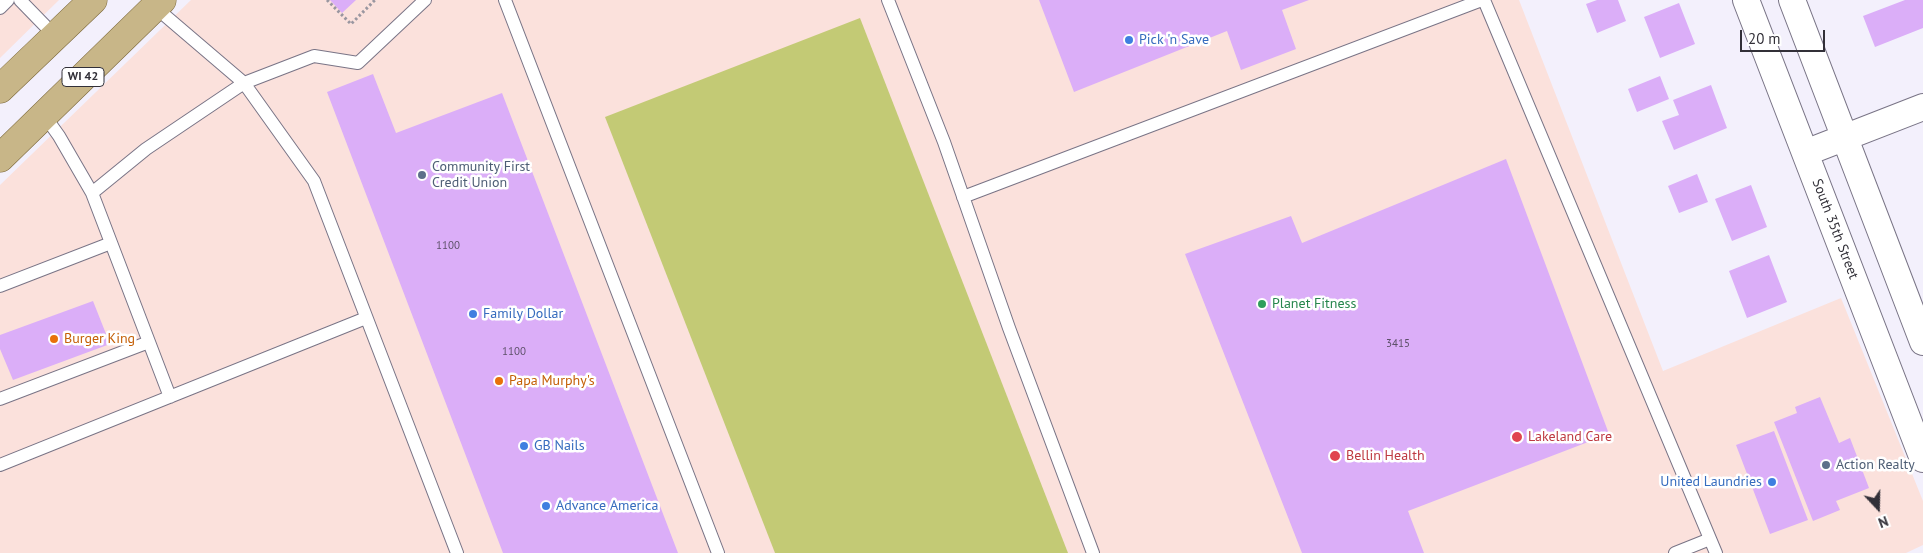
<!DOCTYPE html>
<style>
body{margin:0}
#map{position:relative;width:1923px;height:553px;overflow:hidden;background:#f3f0fc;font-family:"PT Sans",sans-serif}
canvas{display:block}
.north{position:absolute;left:1853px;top:483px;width:50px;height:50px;-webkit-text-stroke:4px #fff;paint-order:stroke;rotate:159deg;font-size:14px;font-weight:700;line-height:20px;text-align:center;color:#323038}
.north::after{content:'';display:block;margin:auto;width:18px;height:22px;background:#323038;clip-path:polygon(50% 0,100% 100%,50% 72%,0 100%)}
.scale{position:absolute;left:1740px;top:30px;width:85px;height:22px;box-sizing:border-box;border:2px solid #323038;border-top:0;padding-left:6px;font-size:15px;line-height:18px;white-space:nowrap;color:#323038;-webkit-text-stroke:4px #fff;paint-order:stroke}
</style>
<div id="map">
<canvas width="1923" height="553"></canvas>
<div class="north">N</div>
<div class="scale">20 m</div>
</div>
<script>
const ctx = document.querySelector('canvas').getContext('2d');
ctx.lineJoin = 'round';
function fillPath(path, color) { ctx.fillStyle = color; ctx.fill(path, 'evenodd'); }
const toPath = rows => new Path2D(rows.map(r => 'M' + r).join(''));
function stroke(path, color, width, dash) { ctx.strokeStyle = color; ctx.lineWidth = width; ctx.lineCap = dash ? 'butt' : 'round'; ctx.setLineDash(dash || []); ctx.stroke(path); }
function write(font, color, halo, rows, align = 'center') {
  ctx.font = font + ' "PT Sans",sans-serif'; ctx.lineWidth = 5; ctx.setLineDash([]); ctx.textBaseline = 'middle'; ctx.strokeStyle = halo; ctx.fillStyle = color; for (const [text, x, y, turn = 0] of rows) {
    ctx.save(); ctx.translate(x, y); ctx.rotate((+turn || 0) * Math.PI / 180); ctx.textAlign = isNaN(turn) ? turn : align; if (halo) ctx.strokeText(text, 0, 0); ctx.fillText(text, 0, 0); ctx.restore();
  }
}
const commercial = toPath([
 [0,0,59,0,0,58],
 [191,0,1519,0,1663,371,1841,298,1923,501,1923,545,1906,553,0,553,0,185]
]);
const green = toPath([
 [860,18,1068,553,775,553,605,117]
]);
const building = toPath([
 [330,0,356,0,342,13],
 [1039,0,1309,0,1282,10,1296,49,1241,70,1227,31,1074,92],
 [1597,0,1618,0,1626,21,1597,33,1586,4],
 [1905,0,1923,0,1923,28,1875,47,1863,16],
 [1679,3,1695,44,1660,58,1644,17],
 [373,74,396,133,502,93,678,553,503,553,327,92],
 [1660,76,1669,99,1637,112,1628,89],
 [1711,85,1727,128,1674,150,1662,121,1679,115,1673,100],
 [1506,159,1609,434,1408,511,1424,553,1302,553,1185,254,1291,216,1302,243],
 [1697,174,1708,202,1679,213,1668,186],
 [1751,185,1767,227,1732,241,1715,199],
 [1769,255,1787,302,1747,318,1729,271],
 [93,301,110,344,13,380,0,349,0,335],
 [1820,397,1839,443,1850,438,1869,488,1836,501,1840,510,1813,521,1774,422,1797,413,1795,407],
 [1774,431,1808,520,1770,534,1736,445]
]);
const path = toPath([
 [327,0,351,24,375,0]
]);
const service = toPath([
 [20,0,55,36],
 [505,0,718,553],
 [888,0,944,142,1009,328,1093,553],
 [1484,0,1716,553],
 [155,7,244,83,314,181,457,553],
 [0,8,8,0],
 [44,115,59,136,92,193,146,149,244,83,314,56,358,63,425,0],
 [92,193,170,397],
 [963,197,1482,0],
 [0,286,111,243],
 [0,399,149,342],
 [0,465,366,318],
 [1675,553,1710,539]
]);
const minor = toPath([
 [1746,0,1923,459],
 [1792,0,1923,342],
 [1805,153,1923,107]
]);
const primary = toPath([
 [0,89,93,0],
 [0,158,162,0]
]);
const markers = [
 [1129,40,5,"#3f7fe0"],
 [422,175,5,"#5c6f8a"],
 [1262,304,5,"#2e9e5b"],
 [473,314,5,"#3f7fe0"],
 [54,339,5,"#e8710a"],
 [499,381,5,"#e8710a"],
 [1517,437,6,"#e0444e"],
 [524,446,5,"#3f7fe0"],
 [1335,456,6,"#e0444e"],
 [1826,465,5,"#5c6f8a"],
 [1772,482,5,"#3f7fe0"],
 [546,506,5,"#3f7fe0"]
];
const numberNames = [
 ["1100",448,246],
 ["3415",1398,344],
 ["1100",514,352]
];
const shields = [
 [83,77,42]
];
const shieldNames = [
 ["WI 42",83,77]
];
const shopNames = [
 ["Pick 'n Save",1139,40],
 ["Family Dollar",483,314],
 ["GB Nails",534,446],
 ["United Laundries",1762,482,"right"],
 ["Advance America",556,506]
];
const serviceNames = [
 ["Community First",432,167],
 ["Credit Union",432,183],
 ["Action Realty",1836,465]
];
const streetNames = [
 ["South 35th Street",1835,229,69]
];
const leisureNames = [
 ["Planet Fitness",1272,304]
];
const foodNames = [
 ["Burger King",64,339],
 ["Papa Murphy's",509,381]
];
const healthNames = [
 ["Lakeland Care",1528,437],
 ["Bellin Health",1346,456]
];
fillPath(commercial, '#fbe1dc');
fillPath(green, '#c3ca75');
fillPath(building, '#dbaef8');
stroke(service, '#797486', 14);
stroke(minor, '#797486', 28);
stroke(primary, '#7b6739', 29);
stroke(path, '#9996a0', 3, [2.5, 2.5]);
stroke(service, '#fff', 12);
stroke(minor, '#fff', 26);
stroke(primary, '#c8b688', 28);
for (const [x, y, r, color] of markers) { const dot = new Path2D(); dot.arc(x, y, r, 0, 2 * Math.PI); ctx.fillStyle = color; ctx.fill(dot); stroke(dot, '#fff', 2); }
write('11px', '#5c5068', null, numberNames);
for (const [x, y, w] of shields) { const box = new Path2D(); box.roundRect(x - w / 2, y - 9.5, w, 19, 4); ctx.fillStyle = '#fff'; ctx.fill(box); stroke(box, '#323038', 1); }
write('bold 12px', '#323038', null, shieldNames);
write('14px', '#366cbe', '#fff', shopNames, 'left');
write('14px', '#4e5e75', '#fff', serviceNames, 'left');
write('14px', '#323038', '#fff', streetNames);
write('14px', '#27864d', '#fff', leisureNames, 'left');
write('14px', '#c56008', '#fff', foodNames, 'left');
write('14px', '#be3a42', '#fff', healthNames, 'left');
</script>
